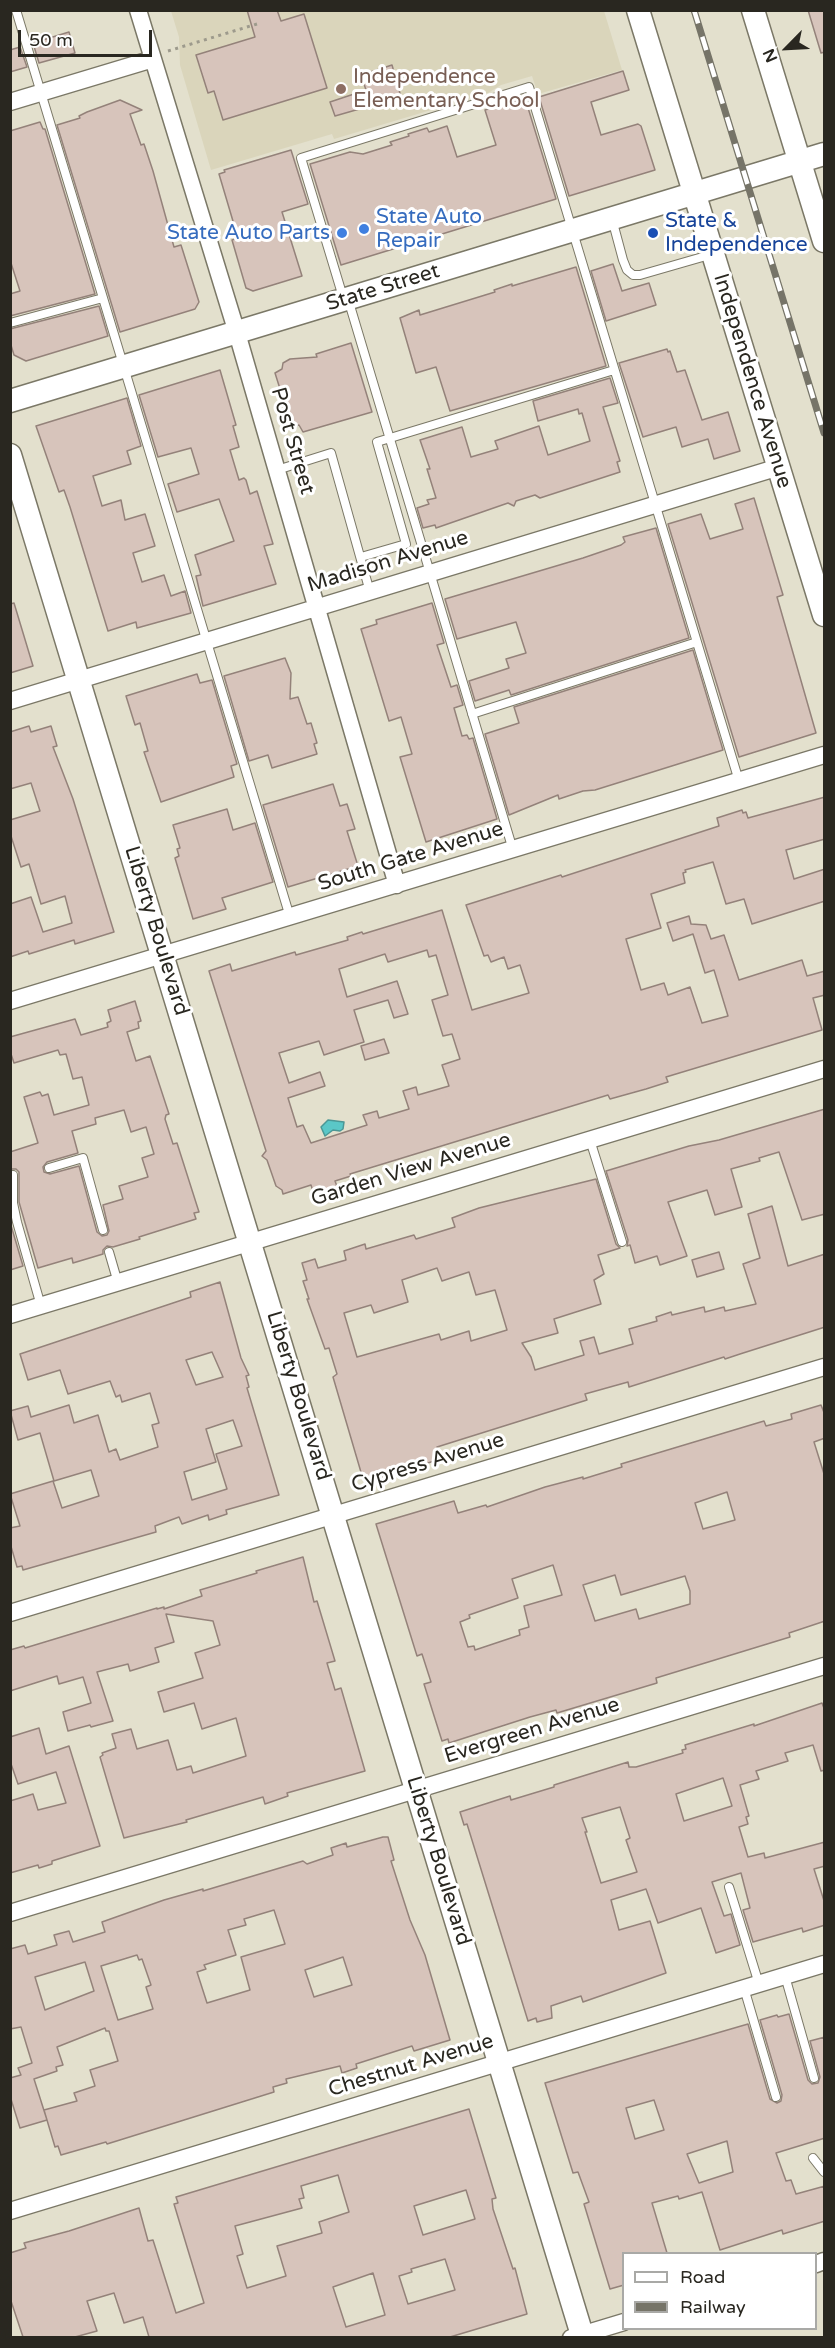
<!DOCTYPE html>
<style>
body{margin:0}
#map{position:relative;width:835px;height:2348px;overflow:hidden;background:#e3e0cd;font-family:"Varela Round",sans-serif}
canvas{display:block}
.frame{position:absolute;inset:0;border:12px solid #292720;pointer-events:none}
.legend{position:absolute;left:622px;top:2252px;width:195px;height:78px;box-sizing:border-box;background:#fff;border:2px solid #a9a9a6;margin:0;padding:8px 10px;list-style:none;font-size:18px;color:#292720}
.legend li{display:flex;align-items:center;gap:12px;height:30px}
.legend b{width:30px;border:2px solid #a9a9a6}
.north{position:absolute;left:757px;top:18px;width:60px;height:60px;-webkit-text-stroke:4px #fff;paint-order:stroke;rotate:246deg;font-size:16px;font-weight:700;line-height:24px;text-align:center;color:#292720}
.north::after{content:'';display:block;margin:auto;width:21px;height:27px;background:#292720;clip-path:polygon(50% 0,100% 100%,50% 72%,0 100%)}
.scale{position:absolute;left:18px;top:30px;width:134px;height:27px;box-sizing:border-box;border:3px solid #292720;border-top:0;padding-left:8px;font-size:18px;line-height:21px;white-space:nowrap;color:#292720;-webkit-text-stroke:4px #fff;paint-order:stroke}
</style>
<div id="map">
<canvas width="835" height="2348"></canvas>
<div class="frame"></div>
<ul class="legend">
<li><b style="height:8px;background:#fff"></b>Road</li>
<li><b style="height:8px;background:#767468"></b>Railway</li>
</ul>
<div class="north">N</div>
<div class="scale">50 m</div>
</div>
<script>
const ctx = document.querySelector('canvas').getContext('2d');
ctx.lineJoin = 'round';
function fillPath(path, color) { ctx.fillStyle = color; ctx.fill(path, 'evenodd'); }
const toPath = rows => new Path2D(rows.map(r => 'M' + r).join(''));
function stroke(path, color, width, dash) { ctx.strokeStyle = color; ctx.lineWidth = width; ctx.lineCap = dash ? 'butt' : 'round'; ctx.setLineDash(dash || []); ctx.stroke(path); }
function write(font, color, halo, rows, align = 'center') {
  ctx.font = font + ' "Varela Round",sans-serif'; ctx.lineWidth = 6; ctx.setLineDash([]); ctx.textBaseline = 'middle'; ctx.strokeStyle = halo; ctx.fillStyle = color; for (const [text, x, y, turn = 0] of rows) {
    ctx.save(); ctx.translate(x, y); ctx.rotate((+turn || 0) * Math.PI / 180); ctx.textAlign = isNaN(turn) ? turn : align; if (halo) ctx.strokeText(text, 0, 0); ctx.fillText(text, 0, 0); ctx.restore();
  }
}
const built = toPath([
 [171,11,604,11,622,70,538,94,532,76,501,85,488,93,334,139,332,134,211,170,180,65,179,37]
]);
const water = toPath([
 [328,1120,344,1122,343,1129,340,1131,333,1130,325,1136,321,1127,328,1120]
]);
const building = toPath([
 [247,10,277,10,281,21,304,14,327,88,223,120,214,91,208,93,196,55,255,37,247,10],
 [808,10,825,10,825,52,821,53,808,10],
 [69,32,75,53,39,63,33,43,69,32],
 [20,47,27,67,10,72,10,50,20,47],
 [392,65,401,97,335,116,330,102,366,90,361,75,392,65],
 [623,71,629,90,591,102,601,135,638,124,641,126,655,170,569,196,539,97,623,71],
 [525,98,556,199,341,265,310,164,350,152,363,154,392,145,390,142,409,136,408,134,427,128,429,132,447,126,457,157,496,145,485,110,525,98],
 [120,100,142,110,130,114,141,145,144,144,153,171,174,247,181,245,199,302,195,309,120,332,57,125,80,118,79,116,87,112,120,100],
 [40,122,43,129,45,129,95,294,10,316,10,294,20,291,10,260,10,131,40,122],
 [291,150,308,204,282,212,302,276,253,291,246,288,232,240,238,238,219,174,225,172,224,170,291,150],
 [613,264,622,291,649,283,656,305,606,321,591,271,613,264],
 [576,267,606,366,450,411,436,367,416,373,400,318,419,310,420,315,495,292,494,290,512,284,512,286,576,267],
 [99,306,108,336,26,361,14,355,10,342,10,329,99,306],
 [351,343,372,412,303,432,299,425,292,427,275,373,282,369,283,363,290,359,317,357,316,354,351,343],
 [667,349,668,352,670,351,677,372,685,370,702,420,728,412,740,451,714,459,708,439,682,447,676,427,643,437,619,363,667,349],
 [220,370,236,425,233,426,239,447,230,450,239,480,244,478,246,480,250,494,257,491,273,544,264,546,276,584,203,606,196,576,201,575,195,555,234,541,219,499,177,512,168,484,199,474,191,448,158,457,139,395,220,370],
 [610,378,618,403,603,407,620,461,617,462,620,472,540,498,535,495,516,501,514,506,508,503,436,528,435,525,423,528,417,508,429,504,427,500,436,498,427,469,430,469,420,440,462,427,471,457,498,449,495,441,539,426,548,455,590,441,582,413,579,414,578,409,538,421,533,401,610,378],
 [127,398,141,446,127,451,131,464,93,476,102,506,121,500,125,520,145,514,155,546,133,553,142,582,164,575,171,596,185,591,191,613,137,628,136,622,108,631,70,507,64,490,59,492,36,426,127,398],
 [754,498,783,595,777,597,816,733,739,757,668,524,701,514,710,539,743,529,735,504,754,498],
 [656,528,689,638,511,695,509,690,475,701,469,681,509,668,506,659,526,653,516,622,457,639,445,599,583,558,621,545,625,542,623,537,656,528],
 [14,603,33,666,10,673,10,604,14,603],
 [432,603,444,643,437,645,451,687,457,685,463,705,454,708,462,736,467,735,469,739,473,738,497,819,426,842,400,757,412,754,401,717,389,721,361,629,377,624,376,620,432,603],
 [693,650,723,750,595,790,583,791,559,799,558,795,509,815,485,734,519,723,514,707,693,650],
 [285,658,291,673,290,699,298,697,307,724,311,723,317,743,314,744,317,754,272,768,268,755,249,761,224,676,285,658],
 [197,674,200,683,212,680,237,764,231,766,234,777,161,802,144,752,148,751,140,723,135,725,126,696,197,674],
 [29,726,31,732,51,726,57,746,53,747,73,799,114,932,75,944,74,940,29,954,28,951,10,957,10,904,31,897,43,932,72,923,65,896,41,904,29,864,21,867,10,833,10,820,40,811,31,783,10,789,10,732,29,726],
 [333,784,340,806,347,804,355,829,347,831,358,866,288,887,263,805,333,784],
 [825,797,825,839,786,850,794,879,825,869,825,901,752,924,744,899,726,904,713,862,685,870,686,872,683,873,685,883,651,894,661,928,626,939,641,990,664,983,668,995,690,987,702,1023,728,1016,714,970,705,973,693,934,673,941,667,923,689,916,691,924,706,925,711,939,724,935,739,980,802,960,807,976,825,971,825,995,813,998,822,1030,666,1077,668,1082,646,1089,610,1099,608,1095,350,1174,351,1176,335,1181,338,1189,315,1198,311,1185,283,1194,282,1190,276,1186,267,1160,262,1156,266,1151,209,971,230,964,232,971,295,952,296,955,348,940,347,937,362,932,363,934,442,910,472,1010,529,993,520,965,508,969,504,957,491,962,488,955,484,956,466,905,561,875,562,877,719,826,717,818,742,810,743,813,746,812,748,818,825,797],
 [427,950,429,957,436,955,448,995,432,1000,443,1036,452,1034,460,1059,442,1065,449,1086,418,1095,416,1087,403,1091,409,1109,379,1118,377,1111,363,1115,367,1125,311,1143,303,1125,297,1127,288,1098,325,1086,320,1072,289,1083,279,1053,319,1041,324,1055,364,1042,354,1010,388,1000,394,1018,408,1014,397,981,347,997,339,969,385,954,388,962,427,950],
 [227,809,233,830,255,823,273,882,222,898,226,909,193,919,175,858,179,856,177,849,180,848,173,825,227,809],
 [135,1001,141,1021,138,1022,139,1028,127,1032,136,1061,150,1056,169,1114,166,1115,165,1119,173,1144,177,1143,199,1212,194,1213,196,1219,139,1237,140,1239,113,1247,107,1246,103,1250,103,1254,73,1263,72,1258,38,1268,19,1202,19,1172,16,1169,10,1169,10,1152,38,1143,24,1097,40,1092,42,1096,48,1094,54,1115,89,1105,82,1077,73,1079,66,1054,60,1055,58,1050,14,1063,10,1051,10,1037,75,1019,81,1035,108,1027,107,1023,111,1021,108,1010,135,1001],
 [124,1110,131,1132,146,1127,154,1154,142,1158,148,1177,119,1186,123,1199,103,1205,109,1231,107,1235,102,1236,97,1232,79,1166,50,1174,44,1172,43,1167,47,1162,78,1153,72,1131,96,1124,95,1118,124,1110],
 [384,1039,389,1053,365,1060,361,1046,384,1039],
 [825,1109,825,1214,802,1220,779,1152,759,1158,760,1161,731,1169,742,1207,715,1215,707,1190,668,1202,687,1256,660,1265,657,1256,635,1263,630,1245,627,1246,628,1240,606,1171,689,1146,719,1140,825,1109],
 [596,1179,616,1244,620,1248,598,1255,604,1274,594,1280,601,1304,554,1319,558,1333,522,1343,531,1357,535,1370,584,1355,580,1341,594,1337,599,1354,633,1344,629,1329,657,1321,656,1317,671,1312,672,1315,704,1307,705,1312,724,1307,725,1311,756,1304,743,1264,760,1258,748,1214,772,1206,788,1266,825,1254,825,1327,740,1354,725,1359,724,1357,629,1387,628,1382,585,1394,587,1400,437,1447,441,1459,381,1477,380,1474,363,1479,333,1377,337,1374,329,1348,325,1349,307,1299,309,1299,303,1281,307,1280,302,1263,315,1259,318,1268,346,1260,344,1251,365,1244,366,1249,414,1235,416,1239,455,1227,452,1218,479,1208,596,1179],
 [437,1268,442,1281,469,1272,476,1295,495,1290,507,1330,471,1341,469,1331,441,1340,439,1334,357,1357,344,1313,371,1305,374,1313,408,1302,402,1280,437,1268],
 [10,1222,23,1266,10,1270,10,1222],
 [719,1252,724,1269,697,1277,692,1260,719,1252],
 [220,1282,241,1358,249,1375,246,1376,249,1387,247,1388,279,1495,226,1510,227,1514,209,1520,208,1515,182,1524,179,1517,155,1526,156,1532,23,1570,22,1566,17,1567,10,1543,10,1528,20,1526,10,1494,53,1481,62,1508,99,1496,91,1470,54,1481,40,1433,18,1440,10,1411,28,1406,31,1417,69,1405,74,1423,98,1415,109,1452,116,1449,120,1460,158,1447,152,1425,159,1423,150,1393,122,1402,120,1395,116,1397,110,1381,68,1394,60,1370,28,1380,20,1354,191,1297,190,1292,220,1282],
 [212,1352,223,1377,196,1385,186,1360,212,1352],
 [233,1420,242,1446,216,1454,227,1489,192,1500,184,1472,216,1462,206,1429,233,1420],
 [821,1405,825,1415,825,1438,814,1442,825,1477,825,1621,789,1633,790,1637,656,1678,657,1683,557,1713,556,1710,530,1717,449,1743,448,1739,442,1741,424,1684,431,1682,422,1654,417,1656,376,1524,454,1501,458,1513,486,1505,487,1507,545,1487,583,1477,583,1479,622,1467,621,1464,764,1421,766,1426,792,1419,791,1414,821,1405],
 [727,1492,735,1520,703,1529,695,1503,727,1492],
 [553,1565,562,1595,524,1606,529,1627,519,1630,520,1635,475,1650,474,1646,468,1647,460,1622,470,1618,469,1615,518,1598,512,1579,553,1565],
 [615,1575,621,1595,685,1576,690,1591,690,1604,639,1619,636,1609,595,1621,583,1585,615,1575],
 [303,1557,314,1602,317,1601,335,1661,327,1663,335,1690,341,1688,365,1771,287,1793,288,1796,265,1804,263,1797,186,1820,187,1822,124,1838,100,1757,103,1755,102,1753,116,1748,112,1734,131,1729,137,1749,168,1740,177,1770,191,1766,193,1773,246,1756,236,1718,202,1729,194,1703,164,1712,158,1692,203,1678,195,1653,220,1645,213,1621,166,1614,174,1642,155,1648,159,1662,130,1671,128,1664,97,1672,113,1721,91,1727,90,1725,68,1731,63,1712,91,1703,83,1677,59,1684,57,1676,10,1691,10,1650,24,1646,25,1648,157,1608,157,1609,164,1607,164,1609,202,1596,200,1590,257,1573,256,1571,303,1557],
 [822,1703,825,1711,825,1770,821,1771,813,1745,785,1753,788,1761,756,1771,759,1779,740,1785,749,1816,746,1817,748,1824,739,1827,748,1857,764,1853,765,1858,825,1842,825,1866,814,1869,825,1904,825,1925,803,1932,802,1928,753,1942,743,1910,750,1908,741,1873,712,1882,724,1916,731,1914,740,1945,716,1953,701,1908,658,1923,646,1889,611,1900,619,1930,650,1921,666,1973,583,2002,581,1996,551,2006,552,2018,537,2022,536,2018,528,2021,467,1824,464,1825,460,1812,510,1796,511,1800,554,1787,554,1785,628,1762,629,1767,636,1767,683,1753,682,1750,686,1749,685,1745,754,1724,754,1726,822,1703],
 [723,1778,732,1806,684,1821,676,1794,723,1778],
 [620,1807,630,1838,626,1840,637,1872,601,1883,585,1832,587,1832,582,1818,620,1807],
 [39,1728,46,1754,69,1746,100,1846,52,1861,52,1864,39,1868,38,1865,10,1873,10,1801,33,1794,38,1810,66,1803,56,1772,18,1784,10,1761,10,1737,39,1728],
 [383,1837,388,1837,394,1860,391,1861,410,1920,425,1955,450,2040,414,2051,412,2046,356,2064,357,2068,342,2073,340,2066,286,2079,287,2083,273,2087,274,2092,107,2144,106,2142,61,2155,58,2146,55,2147,44,2110,77,2101,74,2093,95,2086,90,2070,118,2061,109,2031,106,2031,105,2028,57,2047,63,2065,56,2067,57,2071,34,2079,47,2120,20,2128,10,2096,10,2078,21,2075,18,2068,32,2063,21,2027,10,2029,10,1949,25,1945,28,1954,57,1945,54,1935,69,1931,73,1942,105,1932,102,1922,164,1900,203,1889,203,1891,303,1861,307,1864,333,1855,331,1848,346,1843,347,1847,383,1837],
 [274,1910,285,1944,241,1957,250,1990,207,2003,197,1972,206,1969,204,1965,236,1955,228,1930,246,1925,244,1919,274,1910],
 [137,1955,139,1960,142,1959,151,1985,146,1987,153,2009,118,2020,101,1966,137,1955],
 [343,1957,352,1985,314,1997,305,1970,343,1957],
 [85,1962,94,1991,45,2010,35,1977,85,1962],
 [789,2014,808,2080,812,2084,818,2083,820,2077,810,2041,825,2037,825,2138,776,2153,786,2181,791,2180,796,2194,825,2186,825,2221,783,2234,782,2230,720,2250,702,2192,679,2199,678,2196,652,2203,667,2253,624,2253,624,2285,610,2289,584,2204,589,2202,578,2172,573,2173,545,2083,748,2024,770,2099,777,2103,781,2101,782,2095,760,2020,777,2015,778,2017,789,2014],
 [654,2100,664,2130,635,2139,626,2108,654,2100],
 [727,2141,733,2172,699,2183,687,2154,727,2141],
 [469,2109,496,2198,492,2199,493,2209,513,2269,515,2268,527,2314,450,2337,149,2337,143,2317,124,2323,114,2293,87,2301,97,2331,75,2337,23,2337,10,2298,10,2253,26,2248,24,2243,69,2231,139,2208,148,2241,153,2240,176,2313,204,2303,174,2204,178,2203,176,2197,469,2109],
 [338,2175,349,2212,319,2222,322,2233,277,2246,286,2276,247,2288,237,2256,243,2254,235,2226,302,2208,299,2199,304,2198,301,2186,338,2175],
 [466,2190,475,2219,423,2235,414,2206,466,2190],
 [445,2259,455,2290,408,2304,399,2276,412,2272,411,2269,445,2259],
 [373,2273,385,2315,346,2327,333,2287,373,2273]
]);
const path = toPath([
 [168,51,257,24]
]);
const lane = toPath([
 [16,10,290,917],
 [612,219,623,260,627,270,633,275,640,275,713,254],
 [343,297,301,158,529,87,739,781],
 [348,299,513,850],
 [10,323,103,298],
 [277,470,331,453,370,592],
 [361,557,406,544,377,442,614,370],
 [472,714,697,642],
 [590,1140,622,1242],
 [49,1168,83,1158,103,1230],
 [13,1175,13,1203,17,1222,41,1306],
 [109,1252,118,1283],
 [729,1887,759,1984],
 [785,1976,814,2078],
 [744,1988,776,2097],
 [813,2158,824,2172]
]);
const street = toPath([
 [138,10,237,333,397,885],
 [10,102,153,59],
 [10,701,779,467],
 [10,1001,824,755],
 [10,1315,824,1069],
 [10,1613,824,1367],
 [10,1913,824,1666],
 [10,2211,824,1964],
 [816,2264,824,2261],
 [571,2338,624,2322]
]);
const secondary = toPath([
 [638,10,824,615],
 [753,10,824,241],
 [10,401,824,154],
 [10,455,583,2338]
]);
const rail = toPath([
 [694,10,824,433]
]);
const markers = [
 [341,89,6,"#8d6e63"],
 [364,229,6,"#3f7fe0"],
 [342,233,6,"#3f7fe0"],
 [653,233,6,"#1a4fb4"]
];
const educationNames = [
 ["Independence",353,77],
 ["Elementary School",353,101]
];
const shopNames = [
 ["State Auto",376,217],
 ["Repair",376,241],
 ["State Auto Parts",330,233,"right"]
];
const transitNames = [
 ["State &",665,221],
 ["Independence",665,245]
];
const streetNames = [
 ["State Street",383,288,-17],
 ["Independence Avenue",752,381,73],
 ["Post Street",292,441,74],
 ["Madison Avenue",388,562,-17],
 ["South Gate Avenue",411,857,-17],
 ["Liberty Boulevard",156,931,73],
 ["Garden View Avenue",411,1170,-17],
 ["Liberty Boulevard",298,1396,73],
 ["Cypress Avenue",428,1463,-17],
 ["Evergreen Avenue",532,1731,-17],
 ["Liberty Boulevard",438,1861,73],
 ["Chestnut Avenue",411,2066,-17]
];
fillPath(built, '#dad5bb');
fillPath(water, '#5ac7c7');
stroke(water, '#4b9795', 1.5);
fillPath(building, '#d7c4bb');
stroke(building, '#94827a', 1.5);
stroke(lane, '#7b7867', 10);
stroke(street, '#7b7867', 19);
stroke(secondary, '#7b7867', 25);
stroke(path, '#9d9a8c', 3, [3, 4.5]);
stroke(lane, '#fff', 8);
stroke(street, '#fff', 16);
stroke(secondary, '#fff', 22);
stroke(rail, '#767468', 7);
stroke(rail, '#fff', 4.5, [14]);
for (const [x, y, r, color] of markers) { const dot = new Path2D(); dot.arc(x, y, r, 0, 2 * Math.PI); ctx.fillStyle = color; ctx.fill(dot); stroke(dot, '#fff', 2); }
write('21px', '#785e54', '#fff', educationNames, 'left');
write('21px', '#366cbe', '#fff', shopNames, 'left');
write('21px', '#164399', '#fff', transitNames, 'left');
write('21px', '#292720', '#fff', streetNames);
</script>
